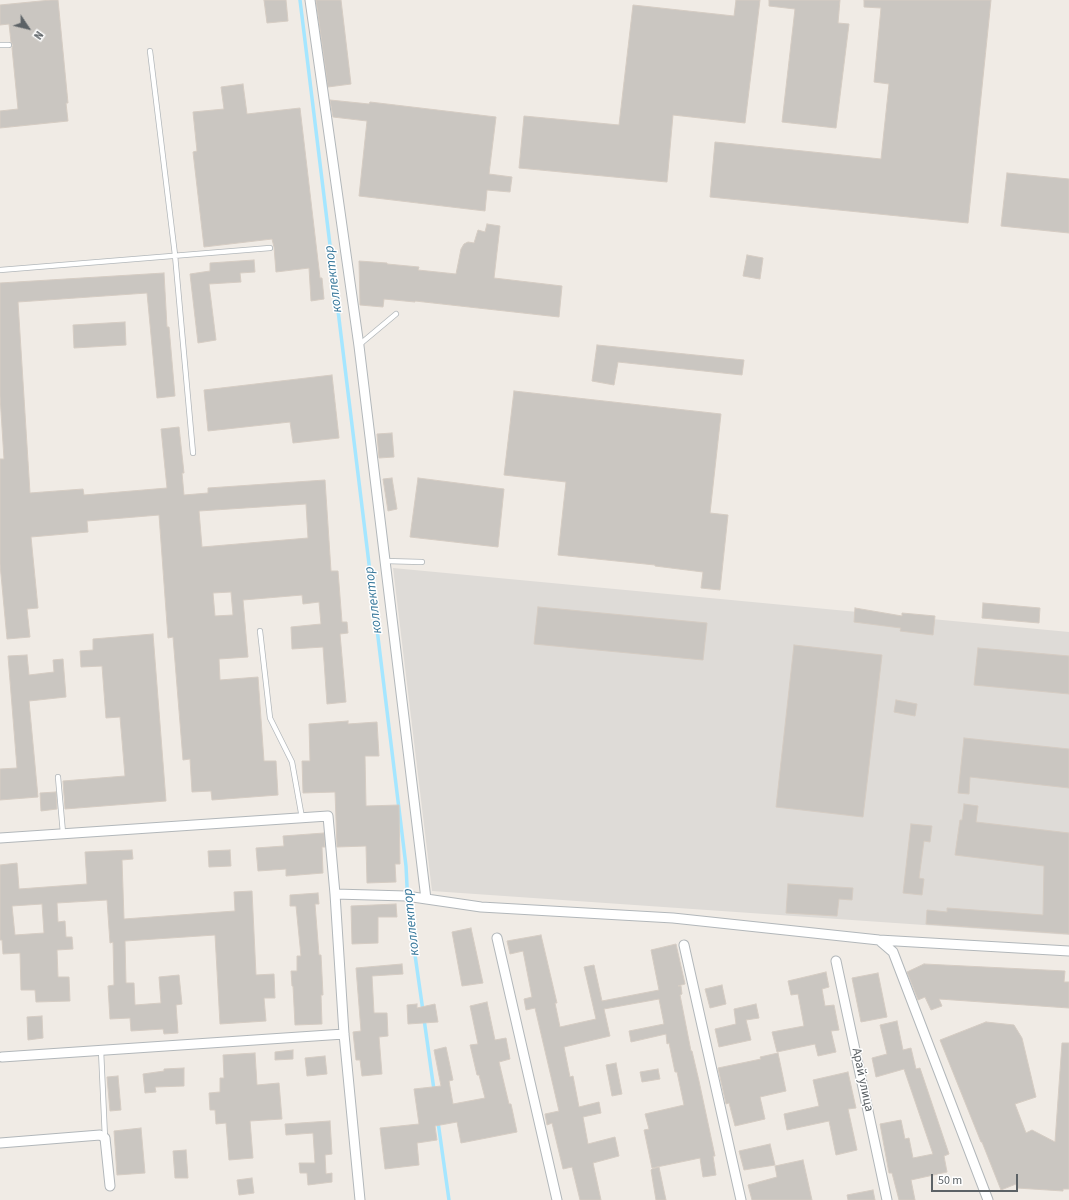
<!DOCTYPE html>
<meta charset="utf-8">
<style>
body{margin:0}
#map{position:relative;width:1069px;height:1200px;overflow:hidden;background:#f0ebe5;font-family:"Source Sans 3",sans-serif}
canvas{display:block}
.north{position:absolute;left:8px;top:8px;width:40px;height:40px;-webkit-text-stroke:3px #fff;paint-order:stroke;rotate:125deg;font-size:11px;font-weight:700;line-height:16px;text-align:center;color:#5c6266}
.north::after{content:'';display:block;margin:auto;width:14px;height:18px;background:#5c6266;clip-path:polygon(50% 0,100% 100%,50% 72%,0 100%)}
.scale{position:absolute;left:931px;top:1174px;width:87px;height:18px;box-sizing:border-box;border:2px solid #5c6266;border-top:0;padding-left:5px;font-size:12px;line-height:14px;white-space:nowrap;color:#5c6266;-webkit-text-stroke:3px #fff;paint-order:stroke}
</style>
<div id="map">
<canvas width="1069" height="1200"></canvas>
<div class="north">N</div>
<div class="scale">50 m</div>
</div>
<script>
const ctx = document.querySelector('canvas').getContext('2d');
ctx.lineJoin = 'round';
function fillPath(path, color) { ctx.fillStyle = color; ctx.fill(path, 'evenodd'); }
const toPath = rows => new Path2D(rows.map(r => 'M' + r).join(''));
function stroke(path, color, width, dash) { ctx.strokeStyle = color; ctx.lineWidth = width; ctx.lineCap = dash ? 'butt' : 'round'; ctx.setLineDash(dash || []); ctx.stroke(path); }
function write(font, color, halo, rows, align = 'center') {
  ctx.font = font + ' "Source Sans 3",sans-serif'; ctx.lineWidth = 3; ctx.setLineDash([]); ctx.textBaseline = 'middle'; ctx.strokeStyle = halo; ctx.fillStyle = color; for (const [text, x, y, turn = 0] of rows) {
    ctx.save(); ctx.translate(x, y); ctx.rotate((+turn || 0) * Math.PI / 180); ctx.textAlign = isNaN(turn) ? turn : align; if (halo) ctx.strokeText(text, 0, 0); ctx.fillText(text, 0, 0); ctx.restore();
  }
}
const industrial = toPath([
 [393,568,1069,632,1069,935,432,891]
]);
const stream = toPath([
 [300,0,406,866,408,906,423,1011],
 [424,1019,434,1090],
 [438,1122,449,1200]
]);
const building = toPath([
 [51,0,58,0,68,103,66,103,68,121,0,128,0,111,18,109,12,48,13,45,11,42,9,24,0,25,0,5,51,0],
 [264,0,286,0,288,21,267,23,264,0],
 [316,0,341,0,351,84,328,87,316,0],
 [736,0,760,0,745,123,673,115,667,182,519,168,524,116,619,125,633,5,734,16,736,0],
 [769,0,840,0,838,23,849,24,836,128,782,122,795,9,769,6,769,0],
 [864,0,991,0,968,223,710,197,715,142,881,159,889,84,874,82,881,8,864,7,864,0],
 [243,84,247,114,300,108,320,278,322,278,324,299,311,301,309,268,276,272,274,247,272,239,204,247,193,152,197,151,193,112,224,109,221,87,243,84],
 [330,100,369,104,370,102,496,117,489,174,512,177,510,192,487,190,485,211,359,196,367,121,333,117,330,100],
 [1007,173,1069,179,1069,233,1001,226,1007,173],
 [487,224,500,226,494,278,562,286,559,317,415,301,415,302,384,299,383,307,360,305,359,261,387,263,387,264,419,267,418,270,456,274,461,249,464,244,468,242,474,243,478,230,485,232,487,224],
 [747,255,763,258,760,279,743,276,747,255],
 [254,260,255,272,240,273,241,282,209,284,216,340,198,343,190,274,210,271,210,263,254,260],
 [164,273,167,327,169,327,175,396,157,398,147,293,18,302,30,493,83,489,84,495,167,488,161,429,179,427,184,473,182,473,184,495,208,493,208,488,325,480,331,571,338,571,342,622,347,622,348,633,340,634,346,702,327,704,323,647,292,649,291,627,321,624,319,602,303,604,302,595,243,600,248,657,219,659,220,680,258,677,264,761,276,761,278,795,212,800,211,791,192,792,190,759,183,760,173,637,168,638,159,515,87,521,88,532,31,537,38,608,27,609,30,637,7,639,0,564,0,459,4,459,0,396,0,283,164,273],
 [306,504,308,538,202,547,199,511,306,504],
 [231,592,233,615,215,616,213,593,231,592],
 [125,322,126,345,74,348,73,325,125,322],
 [597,345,744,360,742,375,618,362,614,385,592,381,597,345],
 [332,375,339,438,293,443,290,422,208,431,204,390,332,375],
 [514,391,721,414,710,513,728,515,720,590,701,588,703,572,655,566,655,565,558,555,566,482,504,475,514,391],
 [392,433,394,457,379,458,377,434,392,433],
 [392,478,397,509,388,511,383,479,392,478],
 [418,478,504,489,498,547,410,537,418,478],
 [983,603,1040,608,1039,623,982,618,983,603],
 [538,607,707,623,703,660,534,644,538,607],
 [855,608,902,616,902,613,935,616,933,635,900,631,901,628,854,622,855,608],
 [153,634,166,801,65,809,63,781,125,776,120,717,106,718,102,666,81,667,80,651,93,650,93,639,153,634],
 [794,645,882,655,863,817,776,807,794,645],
 [978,648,1069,656,1069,694,974,685,978,648],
 [27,655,29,675,54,672,53,660,63,659,66,697,29,701,38,797,0,800,0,769,17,768,8,656,27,655],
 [896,700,917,704,915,716,894,712,896,700],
 [348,721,348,724,377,722,379,756,365,756,366,806,399,805,400,864,395,864,396,882,367,883,366,846,337,847,335,792,303,793,302,761,310,761,309,724,348,721],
 [964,738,1069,749,1069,788,970,777,969,794,958,793,964,738],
 [56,792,57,809,41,811,40,793,56,792],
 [964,804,978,806,976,822,1069,833,1069,934,926,924,927,910,947,912,947,908,1043,915,1044,866,955,855,960,820,962,820,964,804],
 [911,824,932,826,930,842,924,841,919,878,924,879,922,895,903,893,911,824],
 [324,833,325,847,322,847,323,873,286,876,286,869,258,871,256,848,284,846,283,836,324,833],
 [132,850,133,859,122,860,124,919,235,911,234,892,252,891,256,975,274,974,275,998,264,998,266,1021,220,1024,215,935,125,941,126,983,134,983,135,1005,161,1003,159,977,179,975,182,1004,176,1005,178,1033,164,1034,163,1029,131,1031,130,1018,110,1019,108,986,114,985,113,942,110,943,107,900,57,903,58,922,65,921,66,937,72,937,73,949,57,950,58,977,69,977,70,1001,36,1002,35,990,21,990,20,953,3,954,2,940,0,940,0,865,17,863,19,889,87,884,85,852,132,850],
 [42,904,44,933,15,935,12,906,42,904],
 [230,850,231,866,209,867,208,851,230,850],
 [788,884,853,888,852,900,839,899,837,916,786,913,788,884],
 [318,893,319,904,315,904,319,955,321,955,323,995,321,995,322,1024,295,1025,293,986,292,986,291,971,297,971,297,956,301,956,296,906,290,906,290,895,318,893],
 [396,904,397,917,378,917,378,943,352,944,351,906,396,904],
 [471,928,483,983,462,986,452,932,471,928],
 [541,935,557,1003,555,1003,560,1027,596,1019,584,967,594,965,602,1001,659,990,651,950,676,944,685,984,678,986,681,986,682,994,680,995,691,1051,692,1051,699,1081,715,1156,713,1156,716,1175,703,1177,700,1158,652,1168,644,1130,649,1129,645,1114,684,1105,677,1072,675,1072,669,1043,667,1044,666,1034,631,1042,629,1031,664,1024,659,999,604,1009,610,1036,564,1047,570,1077,573,1076,579,1107,599,1102,601,1113,583,1117,588,1144,615,1137,619,1156,593,1163,601,1200,580,1200,572,1167,563,1169,552,1123,547,1125,545,1114,559,1111,535,1008,526,1010,524,999,532,997,523,951,510,954,507,941,541,935],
 [402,964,403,974,372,976,374,1013,387,1013,388,1036,379,1037,382,1074,362,1076,360,1060,356,1060,353,1032,361,1031,356,968,402,964],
 [924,964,1065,971,1064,982,1069,982,1069,1008,939,999,942,1006,931,1010,925,997,918,1000,907,972,924,964],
 [826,972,829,987,822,989,825,1006,834,1005,839,1030,831,1031,836,1052,818,1056,815,1044,777,1052,772,1032,804,1026,798,994,791,995,788,981,826,972],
 [878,973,887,1017,861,1022,852,978,878,973],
 [722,985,726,1004,710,1008,705,989,722,985],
 [487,1002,495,1040,506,1038,510,1059,499,1062,509,1104,511,1104,517,1132,461,1143,457,1122,435,1126,437,1140,417,1143,419,1165,385,1169,380,1128,419,1124,414,1089,441,1086,434,1050,446,1047,453,1080,449,1081,453,1104,485,1098,479,1075,477,1075,470,1045,478,1044,470,1006,487,1002],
 [417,1004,417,1008,435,1004,438,1022,408,1024,407,1005,417,1004],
 [756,1004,759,1018,746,1020,751,1040,719,1047,715,1029,736,1024,734,1009,756,1004],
 [42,1016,43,1038,28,1040,27,1017,42,1016],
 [897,1021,903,1050,911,1048,916,1069,920,1068,949,1154,944,1156,947,1172,911,1180,915,1200,899,1200,892,1173,889,1173,880,1124,901,1120,905,1139,909,1138,913,1158,933,1154,904,1069,876,1077,872,1058,887,1054,880,1025,897,1021],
 [986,1022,1014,1025,1022,1038,1036,1097,1015,1104,1026,1133,1032,1130,1055,1142,1062,1043,1069,1043,1069,1189,1063,1189,1063,1191,1017,1188,1016,1184,1001,1190,982,1142,981,1142,940,1040,986,1022],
 [293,1050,293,1059,275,1060,275,1052,293,1050],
 [255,1053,257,1085,279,1083,282,1119,250,1121,253,1158,229,1160,226,1123,216,1124,215,1110,210,1110,209,1093,220,1092,220,1078,224,1078,223,1055,255,1053],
 [778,1053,786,1091,760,1097,765,1119,735,1126,729,1103,726,1104,718,1068,761,1059,760,1057,778,1053],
 [325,1056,327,1074,307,1076,305,1058,325,1056],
 [616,1063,622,1094,612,1096,606,1065,616,1063],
 [184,1068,184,1086,155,1087,156,1092,145,1093,143,1074,164,1071,164,1069,184,1068],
 [658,1069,660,1079,642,1082,640,1072,658,1069],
 [848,1072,856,1108,848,1109,857,1150,836,1155,829,1121,787,1130,784,1114,819,1106,813,1080,848,1072],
 [118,1076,121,1110,110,1111,107,1077,118,1076],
 [330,1121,332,1154,325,1155,326,1174,332,1173,332,1182,308,1185,307,1173,300,1173,299,1163,315,1163,313,1133,286,1135,285,1124,330,1121],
 [141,1128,145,1173,117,1175,114,1131,141,1128],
 [770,1144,775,1165,744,1170,739,1151,770,1144],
 [186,1150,188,1178,175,1178,173,1151,186,1150],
 [803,1160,812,1200,752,1200,748,1185,777,1177,775,1166,803,1160],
 [659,1167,663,1186,666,1200,656,1200,651,1170,652,1169,659,1167],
 [252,1178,254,1193,239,1195,237,1180,252,1178],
 [873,1190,875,1200,848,1200,847,1195,873,1190]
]);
const service = toPath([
 [0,45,9,45],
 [150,51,175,255,193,453],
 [0,270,270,248],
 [359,345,396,314],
 [385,561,422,562],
 [260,631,270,718,292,762,302,818],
 [58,777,63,833],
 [101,1050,105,1138]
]);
const minor = toPath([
 [310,0,359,346,426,899],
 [0,838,328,816,335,894,344,1034,360,1200],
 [335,894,406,896,481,907,673,918,879,940,1069,951],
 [497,938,557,1200],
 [879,940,893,952,988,1200],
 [684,945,741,1200],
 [836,961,887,1200],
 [2,1057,344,1034],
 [0,1143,100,1135,105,1138,110,1186]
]);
const streetNames = [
 ["Арай улица",862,1080,78]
];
const waterNames = [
 ["коллектор",334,279,-97],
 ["коллектор",374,600,-97],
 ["коллектор",412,922,-96]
];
fillPath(industrial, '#dedbd7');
stroke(stream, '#a5e6ff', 3.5);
fillPath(building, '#cac6c1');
stroke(building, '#d5ccc3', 1);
stroke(service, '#b2b7ba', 6);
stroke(minor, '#b2b7ba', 11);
stroke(service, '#fff', 4.5);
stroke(minor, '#fff', 9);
write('13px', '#5c6266', '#fff', streetNames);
write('italic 14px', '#36779a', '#fff', waterNames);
</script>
